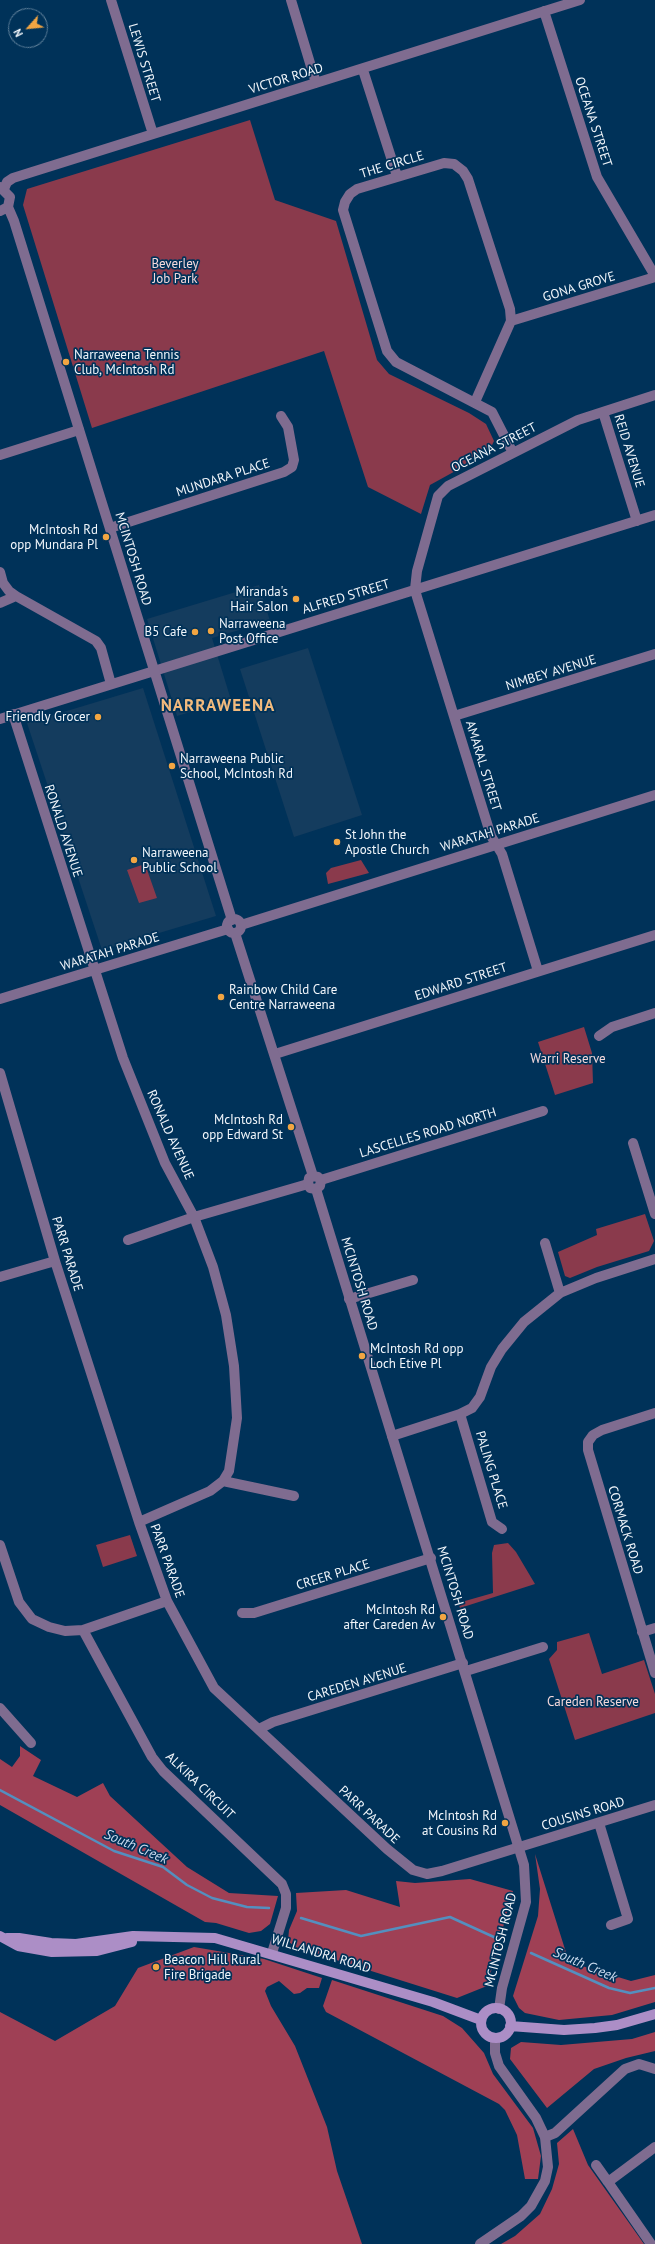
<!DOCTYPE html>
<style>
body{margin:0}
#map{position:relative;width:655px;height:2244px;overflow:hidden;background:#003259;font-family:"PT Sans",sans-serif}
canvas{display:block}
.north{position:absolute;left:8px;top:8px;width:40px;height:40px;box-sizing:border-box;background:#003259;border:1px solid #60809a;border-radius:50%;rotate:243deg;font-size:11px;font-weight:700;line-height:16px;text-align:center;color:#f1f6fb}
.north::after{content:'';display:block;margin:auto;width:14px;height:18px;background:#f2a542;clip-path:polygon(50% 0,100% 100%,50% 72%,0 100%)}
</style>
<div id="map">
<canvas width="655" height="2244"></canvas>
<div class="north">N</div>
</div>
<script>
const ctx = document.querySelector('canvas').getContext('2d');
ctx.lineJoin = 'round';
function fillPath(path, color) { ctx.fillStyle = color; ctx.fill(path, 'evenodd'); }
const toPath = rows => new Path2D(rows.map(r => 'M' + r).join(''));
function stroke(path, color, width, dash) { ctx.strokeStyle = color; ctx.lineWidth = width; ctx.lineCap = dash ? 'butt' : 'round'; ctx.setLineDash(dash || []); ctx.stroke(path); }
function write(font, color, halo, rows, align = 'center') {
  ctx.font = font + ' "PT Sans",sans-serif'; ctx.lineWidth = 3.5; ctx.setLineDash([]); ctx.textBaseline = 'middle'; ctx.strokeStyle = halo; ctx.fillStyle = color; for (const [text, x, y, turn = 0] of rows) {
    ctx.save(); ctx.translate(x, y); ctx.rotate((+turn || 0) * Math.PI / 180); ctx.textAlign = isNaN(turn) ? turn : align; if (halo) ctx.strokeText(text, 0, 0); ctx.fillText(text, 0, 0); ctx.restore();
  }
}
const built = toPath([
 [259,585,270,621,212,638,231,700,177,716,147,619],
 [308,648,362,815,294,837,240,669],
 [143,688,216,916,102,950,27,723]
]);
const green = toPath([
 [250,120,275,200,336,221,377,360,389,374,469,413,486,424,494,441,488,453,430,485,421,514,368,487,324,351,92,428,23,205,27,189],
 [361,860,369,873,328,884,326,873,331,868],
 [145,864,157,898,139,903,127,870],
 [584,1027,592,1053,593,1083,555,1095,538,1042],
 [645,1214,654,1241,649,1251,597,1267,570,1278,565,1276,558,1252,597,1235,596,1229],
 [130,1535,137,1556,103,1567,96,1545],
 [508,1543,516,1552,535,1584,460,1608,458,1603,493,1593,492,1553,494,1545],
 [589,1633,602,1674,644,1660,655,1694,655,1713,575,1740,549,1659,557,1650,557,1642]
]);
const forest = toPath([
 [20,1746,41,1760,33,1776,77,1797,103,1783,110,1796,187,1867,229,1893,278,1896,270,1924,261,1931,249,1933,216,1923,205,1922,0,1805,0,1759,12,1767,20,1756],
 [535,1854,569,1962,631,1981,655,1975,655,2002,612,2015,559,2020,525,2013,519,2008,513,1996,538,1916,540,1889],
 [470,1879,513,1891,487,1986,457,1998,295,1947,288,1941,289,1930,297,1911,296,1893,346,1890,400,1907,396,1881,415,1883],
 [194,1947,264,1959,322,1978,319,1988,307,1988,300,1993,294,1994,279,1981,267,1987,265,1991,271,2006,295,2046,327,2127,337,2171,362,2244,0,2244,0,2012,55,2041,115,2006,138,1968],
 [332,1980,443,2016,462,2028,484,2053,493,2074,533,2128,541,2156,538,2179,525,2179,517,2135,505,2110,499,2104,326,2012,323,2006],
 [655,2032,655,2051,626,2058,594,2069,547,2108,510,2059,511,2048,521,2042,561,2045,632,2039],
 [573,2129,588,2165,644,2244,501,2244,515,2236,540,2214,552,2189,559,2164,557,2143]
]);
const stream = toPath([
 [0,1790,114,1851,163,1867,187,1885,212,1898,247,1907,269,1908],
 [301,1918,361,1936,450,1917,496,1938],
 [531,1953,609,1988,630,1993,655,1988]
]);
const minor = toPath([
 [111,0,153,134],
 [291,0,316,83],
 [544,11,597,177,655,276],
 [363,70,397,176],
 [4,189,7,182,13,178,580,0],
 [511,321,655,277],
 [475,402,511,321,510,309,468,179,463,171,454,164,444,163,357,189,350,194,345,202,343,210,387,351,396,362,492,412,513,453],
 [603,412,637,521],
 [0,455,79,430],
 [110,528,284,472,292,467,294,460,288,427,281,416],
 [0,572,3,583,9,591,16,596],
 [0,603,16,596,96,641,101,648,111,684],
 [13,714,123,1058,165,1163,194,1217,213,1267,226,1315,234,1366,237,1418,229,1471,223,1481,210,1491,139,1522],
 [454,716,655,654],
 [0,719,655,515],
 [241,925,655,795],
 [538,971,502,854,491,836,417,597,415,589,417,571,438,496,448,486,578,420,655,395],
 [0,999,228,929],
 [599,1036,612,1027,655,1013],
 [275,1054,655,935],
 [0,1073,55,1261,139,1522,167,1601,214,1688,387,1849,413,1870,427,1874,442,1871,655,1805],
 [633,1143,655,1214],
 [321,1180,543,1111],
 [128,1240,194,1217,308,1184],
 [545,1243,560,1293],
 [0,1277,55,1261],
 [349,1299,413,1280],
 [655,1413,602,1430,593,1435,588,1442,588,1450,655,1673],
 [460,1414,492,1522,502,1529],
 [392,1436,460,1414,472,1408,480,1397,491,1367,502,1349,524,1322,560,1293,596,1278,655,1259],
 [223,1481,294,1496],
 [0,1545,19,1602,32,1619,49,1627,65,1631,83,1630,167,1601],
 [242,1613,254,1613,431,1558],
 [83,1630,152,1757,163,1771,282,1884,286,1894,286,1908,272,1953],
 [642,1632,655,1628],
 [466,1671,543,1647],
 [0,1708,31,1743],
 [259,1729,273,1722,463,1663],
 [599,1823,628,1919,611,1925],
 [545,2137,555,2133,625,2069,639,2064,655,2069],
 [596,2165,608,2182,655,2147],
 [608,2182,651,2244]
]);
const tertiary = toPath([
 [0,187,10,197,8,207,0,211],
 [8,207,14,221,232,920],
 '227 926a7 7 0 1 1 14 0a7 7 0 1 1-14 0Z',
 [235,933,313,1176],
 [313,1176,309,1178,308,1184,310,1188,316,1189],
 [313,1176,318,1177,321,1180,320,1186,316,1189],
 [316,1189,524,1865,526,1902,502,1988,499,2009],
 [480,2244,521,2216,531,2206,545,2181,548,2167,545,2137,536,2118,499,2066,495,2053,495,2038]
]);
const secondary = toPath([
 [0,1936,18,1946,52,1952,97,1951,132,1942],
 [7,1938,19,1938,51,1943,76,1944,133,1936,215,1938,433,2002,481,2020],
 '481 2023a15 15 0 1 1 30 0a15 15 0 1 1-30 0Z',
 [510,2026,564,2030,595,2028,617,2025,655,2014]
]);
const markers = [
 [66,362,4,"#f2a542"],
 [106,537,4,"#f2a542"],
 [296,599,4,"#f2a542"],
 [211,631,4,"#f2a542"],
 [195,632,4,"#f2a542"],
 [98,717,4,"#f2a542"],
 [172,766,4,"#f2a542"],
 [337,842,4,"#f2a542"],
 [134,860,4,"#f2a542"],
 [221,997,4,"#f2a542"],
 [291,1127,4,"#f2a542"],
 [362,1356,4,"#f2a542"],
 [443,1617,4,"#f2a542"],
 [505,1823,4,"#f2a542"],
 [156,1967,4,"#f2a542"]
];
const streetNames = [
 ["LEWIS STREET",144,63,73],
 ["VICTOR ROAD",286,79,-17],
 ["OCEANA STREET",593,122,72],
 ["THE CIRCLE",392,165,-17],
 ["GONA GROVE",579,287,-17],
 ["OCEANA STREET",494,448,-27],
 ["REID AVENUE",629,451,73],
 ["MUNDARA PLACE",223,478,-18],
 ["MCINTOSH ROAD",133,559,73],
 ["ALFRED STREET",346,597,-17],
 ["NIMBEY AVENUE",551,673,-17],
 ["AMARAL STREET",483,766,73],
 ["RONALD AVENUE",63,831,72],
 ["WARATAH PARADE",490,833,-17],
 ["WARATAH PARADE",110,952,-17],
 ["EDWARD STREET",461,982,-18],
 ["LASCELLES ROAD NORTH",428,1133,-17],
 ["RONALD AVENUE",170,1135,66],
 ["PARR PARADE",67,1254,73],
 ["MCINTOSH ROAD",359,1284,73],
 ["PALING PLACE",491,1470,73],
 ["CORMACK ROAD",625,1530,73],
 ["PARR PARADE",167,1561,70],
 ["CREER PLACE",333,1575,-17],
 ["MCINTOSH ROAD",455,1593,73],
 ["CAREDEN AVENUE",357,1683,-17],
 ["ALKIRA CIRCUIT",200,1786,44],
 ["COUSINS ROAD",583,1814,-17],
 ["PARR PARADE",369,1815,43],
 ["MCINTOSH ROAD",501,1940,-76],
 ["WILLANDRA ROAD",321,1954,17]
];
const parkNames = [
 ["Beverley",175,264],
 ["Job Park",175,279],
 ["Warri Reserve",568,1059],
 ["Careden Reserve",593,1702]
];
const poiNames = [
 ["Narraweena Tennis",74,355],
 ["Club, McIntosh Rd",74,370],
 ["McIntosh Rd",98,530,"right"],
 ["opp Mundara Pl",98,545,"right"],
 ["Miranda's",288,592,"right"],
 ["Hair Salon",288,607,"right"],
 ["Narraweena",219,624],
 ["Post Office",219,639],
 ["B5 Cafe",187,632,"right"],
 ["Friendly Grocer",90,717,"right"],
 ["Narraweena Public",180,759],
 ["School, McIntosh Rd",180,774],
 ["St John the",345,835],
 ["Apostle Church",345,850],
 ["Narraweena",142,853],
 ["Public School",142,868],
 ["Rainbow Child Care",229,990],
 ["Centre Narraweena",229,1005],
 ["McIntosh Rd",283,1120,"right"],
 ["opp Edward St",283,1135,"right"],
 ["McIntosh Rd opp",370,1349],
 ["Loch Etive Pl",370,1364],
 ["McIntosh Rd",435,1610,"right"],
 ["after Careden Av",435,1625,"right"],
 ["McIntosh Rd",497,1816,"right"],
 ["at Cousins Rd",497,1831,"right"],
 ["Beacon Hill Rural",164,1960],
 ["Fire Brigade",164,1975]
];
const waterNames = [
 ["South Creek",136,1847,23],
 ["South Creek",585,1965,23]
];
const districtNames = [
 ["NARRAWEENA",218,706]
];
fillPath(built, '#143c5e');
fillPath(green, '#8a3a4c');
fillPath(forest, '#9f4055');
stroke(stream, '#548fbf', 2.5);
stroke(minor, '#7f6c90', 10);
stroke(tertiary, '#7f6c90', 10);
stroke(secondary, '#ac8ec6', 10);
for (const [x, y, r, color] of markers) { const dot = new Path2D(); dot.arc(x, y, r, 0, 2 * Math.PI); ctx.fillStyle = color; ctx.fill(dot); stroke(dot, '#003259', 1.5); }
write('13px', '#f1f6fb', '#003259', streetNames);
write('13px', '#f4d8db', '#003259', parkNames);
write('13px', '#f1f6fb', '#003259', poiNames, 'left');
write('italic 14px', '#c8d9ec', '#003259', waterNames);
ctx.letterSpacing = '1px';
write('bold 17px', '#f1ba7d', '#003259', districtNames);
ctx.letterSpacing = '0px';
</script>
